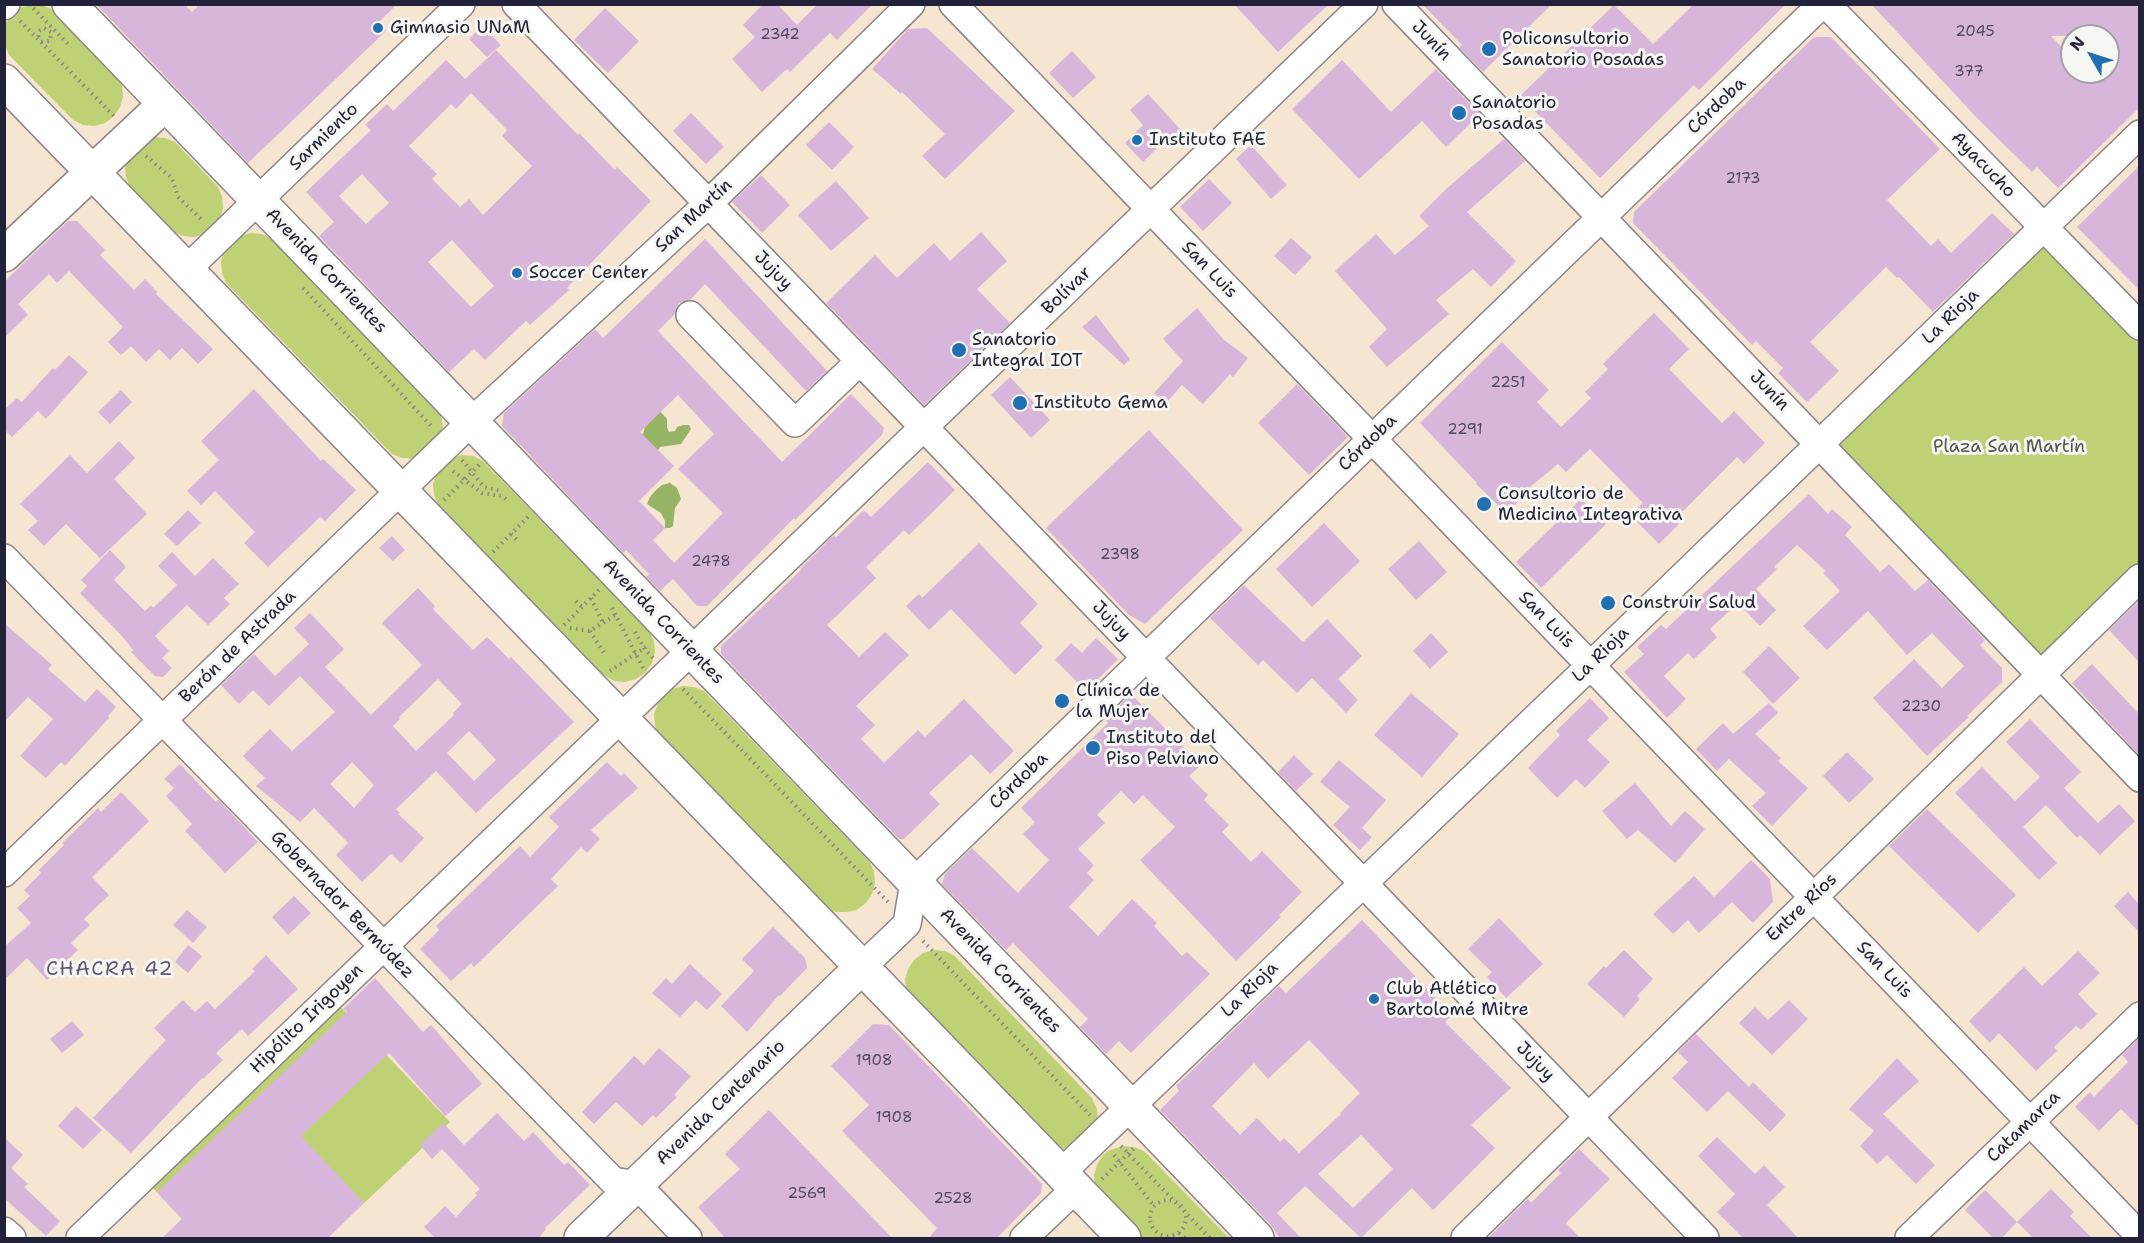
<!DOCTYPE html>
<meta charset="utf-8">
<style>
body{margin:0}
#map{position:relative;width:2144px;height:1243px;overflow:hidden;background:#f5e5d1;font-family:"Shantell Sans",sans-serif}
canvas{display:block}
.frame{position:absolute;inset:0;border:6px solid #22223b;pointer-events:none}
.north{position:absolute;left:2060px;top:24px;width:60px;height:60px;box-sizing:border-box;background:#f6f6f2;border:2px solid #a1a1a9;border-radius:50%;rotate:309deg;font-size:16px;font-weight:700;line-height:24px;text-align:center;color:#22223b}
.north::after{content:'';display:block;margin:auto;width:21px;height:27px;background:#1f6fb2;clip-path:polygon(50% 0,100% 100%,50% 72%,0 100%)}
</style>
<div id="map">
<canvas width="2144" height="1243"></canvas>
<div class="frame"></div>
<div class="north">N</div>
</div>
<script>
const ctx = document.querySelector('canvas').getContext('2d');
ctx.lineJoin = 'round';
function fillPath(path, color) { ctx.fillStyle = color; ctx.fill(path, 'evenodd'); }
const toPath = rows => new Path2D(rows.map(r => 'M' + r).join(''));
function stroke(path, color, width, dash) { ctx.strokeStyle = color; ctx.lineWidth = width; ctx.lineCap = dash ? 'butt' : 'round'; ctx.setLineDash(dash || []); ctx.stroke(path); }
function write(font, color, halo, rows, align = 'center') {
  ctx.font = font + ' "Shantell Sans",sans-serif'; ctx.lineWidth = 6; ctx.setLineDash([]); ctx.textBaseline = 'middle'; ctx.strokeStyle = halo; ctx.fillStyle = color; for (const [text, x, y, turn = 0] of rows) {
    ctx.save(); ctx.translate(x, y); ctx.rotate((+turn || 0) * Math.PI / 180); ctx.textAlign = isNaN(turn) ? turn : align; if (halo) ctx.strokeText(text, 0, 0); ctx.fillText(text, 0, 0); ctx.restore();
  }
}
const green = toPath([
 [32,5,44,6,54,10,118,75,122,86,123,97,120,107,114,116,105,123,94,126,83,125,73,120,9,55,5,45,6,23,13,14,22,7],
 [154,137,165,138,175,142,218,187,222,197,223,208,220,219,205,234,194,237,183,236,173,232,130,187,126,177,125,166,128,155],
 [2045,232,2139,331,2139,572,2040,667,1826,443],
 [251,233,262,234,271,238,438,409,442,419,443,430,440,441,413,459,402,458,392,454,226,283,222,273,221,262,224,251,240,236],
 [462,455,473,456,483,461,649,631,654,641,655,652,652,663,646,672,636,679,625,682,614,681,604,675,439,506,434,495,433,484,436,474,452,458],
 [683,686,694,687,704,691,870,862,874,872,875,883,872,894,866,903,857,910,846,912,835,912,825,907,659,737,655,726,654,715,657,705,663,695,672,689],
 [934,950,945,951,955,956,1092,1098,1097,1109,1098,1120,1068,1149,1058,1148,906,990,905,979,908,969,914,960,923,953],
 [339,1005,450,1122,327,1238,200,1238,149,1184],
 [1123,1146,1134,1147,1144,1151,1229,1238,1140,1238,1099,1196,1095,1186,1094,1175,1097,1165,1103,1155,1110,1150]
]);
const forest = toPath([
 [658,409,667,419,667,427,669,432,675,431,677,427,683,425,689,425,691,429,681,444,660,447,655,456,638,434,643,434,645,427],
 [670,483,677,488,681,499,675,508,673,526,670,528,665,528,665,521,661,513,647,504,650,497,656,490,662,485]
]);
const building = toPath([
 [96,4,184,4,192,12,200,4,397,4,378,23,386,31,248,163],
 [763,4,777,4,797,25,818,4,873,4,837,40,830,33,790,72,787,69,762,92,732,59,755,37,743,25],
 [1234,4,1329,4,1278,52],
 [1422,4,1552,4,1483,72,1459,47,1462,45],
 [1694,4,1786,4,1699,90,1694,85,1600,178,1520,96,1614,5,1653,44],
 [1871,4,2139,4,2139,108,2058,188,2037,167,2032,172,1977,118],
 [2051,36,2108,36,2108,72,2072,72,2072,58],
 [605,8,639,41,608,73,574,40],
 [482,26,501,45,487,57,469,39],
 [927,28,1015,111,945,179,922,156,945,134,902,92,901,94,872,69,908,29],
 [1814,37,1831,37,1940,149,1887,200,1931,246,1938,239,1951,253,1992,213,2014,234,1933,312,1899,277,1897,278,1886,267,1810,342,1839,371,1807,402,1778,373,1783,368,1756,341,1752,345,1633,223,1634,212],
 [496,50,578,135,579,133,615,170,617,167,651,201,567,288,569,290,530,325,526,321,485,360,474,349,449,372,319,236,334,222,306,192,371,130,365,125,387,104,393,111,446,60,465,79],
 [471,93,507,130,502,136,532,166,483,215,469,199,460,207,432,179,437,174,409,146,451,104,456,109],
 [362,174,389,203,366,224,339,196],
 [452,240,494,286,471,307,428,262],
 [1072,51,1096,77,1073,98,1049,73],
 [1342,60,1391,112,1436,69,1480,114,1446,147,1422,121,1359,179,1292,109],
 [1148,94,1181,130,1163,146,1161,144,1143,162,1125,143,1143,125,1130,110],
 [691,113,724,147,706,164,673,131],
 [829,122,854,147,832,170,806,145],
 [1504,139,1525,161,1467,212,1516,261,1491,287,1473,269,1436,300,1449,314,1387,367,1369,347,1387,329,1335,271,1376,234,1395,255,1429,226,1419,216,1445,190],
 [1251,145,1287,185,1271,199,1236,159],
 [2139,166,2139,290,2077,227],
 [761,175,790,205,762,233,732,202],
 [1209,179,1232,203,1203,231,1180,207],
 [836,181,869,218,831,251,798,215],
 [68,221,77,221,105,250,100,255,134,290,145,279,157,292,156,294,213,349,198,364,182,348,170,360,159,349,146,362,131,346,121,355,108,342,123,327,69,271,57,283,49,274,18,304,28,315,4,338,4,282],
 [981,232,1007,261,977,289,1010,323,924,405,826,303,875,255,897,278,934,243,950,261],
 [1291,238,1312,257,1295,275,1274,256],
 [705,239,827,371,806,391,705,284,690,300,679,303,675,314,658,331,782,462,851,394,884,428,882,435,795,520,794,518,722,591,707,606,697,606,673,579,660,591,646,577,649,574,626,550,623,553,502,426,504,413,595,329,603,338],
 [678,395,714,434,678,469,723,513,674,563,653,540,665,528,639,501,674,466,640,432],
 [1197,308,1223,339,1248,358,1233,377,1230,374,1203,404,1182,385,1166,403,1154,393,1183,361,1163,339],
 [1654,313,1689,349,1669,369,1722,423,1734,411,1765,443,1744,464,1737,457,1674,520,1679,524,1659,544,1630,515,1643,503,1590,449,1566,472,1558,464,1519,496,1521,498,1507,514,1476,484,1477,483,1420,423,1502,342,1549,390,1537,402,1561,427,1591,398,1585,392,1608,369,1603,364],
 [1096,315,1130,359,1124,365,1082,327],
 [69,355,88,372,46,419,38,411,12,437,4,429,4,410,17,398,22,402,53,368,55,370],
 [1010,377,1050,420,1031,438,991,395],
 [1297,384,1348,437,1309,475,1258,423],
 [254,389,321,461,323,459,356,490,325,521,320,517,268,567,244,543,255,532,215,491,201,505,187,491,219,460,201,441],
 [121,390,132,402,110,424,98,412],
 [1149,430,1243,530,1145,624,1129,615,1046,528],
 [119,441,135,458,114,479,147,514,100,558,66,524,44,546,28,530,38,521,20,504,70,455,87,473],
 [928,462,955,490,909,535,904,530,866,567,876,578,827,625,859,657,885,632,909,655,856,706,875,725,861,739,884,763,918,730,925,737,964,699,1014,751,990,774,971,754,929,793,940,804,904,839,899,839,721,654,721,646,801,570,800,569,834,535,836,537,864,510,871,517],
 [1809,494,1828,514,1832,509,1852,527,1845,535,1880,572,1889,564,1915,591,1928,580,1985,640,1980,645,2002,668,2002,682,1967,716,1969,717,1927,756,1873,698,1914,659,1942,688,1964,666,1932,633,1907,655,1868,611,1827,650,1803,626,1840,591,1823,573,1826,571,1797,545,1774,567,1777,569,1756,589,1776,610,1760,626,1738,603,1710,629,1717,637,1694,659,1688,653,1664,676,1686,699,1667,718,1624,672,1644,654,1637,647,1661,625,1666,629],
 [1581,499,1606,524,1541,588,1516,562],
 [188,510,201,523,177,546,164,534],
 [1324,523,1360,561,1312,607,1276,569],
 [392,536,405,550,393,561,379,548],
 [1419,541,1447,572,1416,600,1388,569],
 [979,543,1038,604,1020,623,1043,647,1015,675,951,609,929,630,906,606,919,594,922,598],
 [110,550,126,567,114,580,145,611,151,605,153,608,177,585,158,566,172,552,195,576,213,558,239,584,224,598,230,604,208,625,187,605,155,636,169,651,162,658,172,668,163,677,155,676,131,652,133,650,121,635,80,593,87,586,81,580],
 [1244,585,1303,642,1327,619,1362,656,1338,679,1358,700,1346,713,1312,678,1297,693,1263,660,1258,665,1210,618],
 [418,588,435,606,433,609,473,650,487,637,509,659,511,657,574,722,476,813,436,771,396,809,400,813,398,814,424,838,401,863,391,854,362,882,336,855,348,843,314,808,300,822,256,786,265,778,243,756,270,729,292,751,335,712,300,676,269,706,253,690,239,704,221,685,254,654,275,676,309,644,294,628,310,613,344,649,325,667,371,715,422,665,382,623],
 [438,679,462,704,453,713,454,715,416,751,393,726,400,719,399,717],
 [469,731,496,760,474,781,447,753],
 [352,762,374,785,354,808,330,784],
 [2139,601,2139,662,2109,630],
 [4,623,52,665,48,669,85,702,97,689,116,707,108,716,109,718,65,766,61,762,46,778,20,756,53,719,28,697,4,722],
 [1431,633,1448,652,1430,669,1413,651],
 [1096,638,1118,659,1086,691,1055,660,1071,643,1082,653],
 [1769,646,1800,678,1773,704,1743,672],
 [2092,664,2139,714,2139,755,2072,683],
 [1411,693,1459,734,1422,777,1374,735],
 [1131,694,1201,765,1189,776,1208,795,1204,800,1229,825,1222,832,1251,862,1262,851,1302,892,1279,915,1281,917,1236,961,1140,860,1175,827,1143,795,1134,804,1121,791,1097,815,1105,823,1078,849,1094,865,1087,873,1094,880,1069,907,1098,936,1132,899,1157,923,1154,926,1182,956,1187,952,1210,974,1131,1053,1119,1041,1106,1054,1080,1027,1088,1019,1013,943,1006,950,942,884,945,874,972,848,1018,893,1049,860,1023,834,1035,822,1021,808,1108,723,1105,719],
 [1590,698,1609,718,1587,740,1610,762,1585,788,1576,779,1557,798,1528,768,1560,735,1556,731],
 [1769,703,1778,713,1755,734,1781,758,1778,761,1808,788,1772,826,1752,806,1766,793,1729,759,1717,771,1696,749,1723,723,1733,734],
 [2030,719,2081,772,2064,788,2098,823,2119,804,2135,821,2100,855,2080,835,2077,838,2046,805,2023,827,2057,863,2039,880,1955,793,1982,767,2015,801,2040,777,2006,742],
 [1847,752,1874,779,1849,803,1823,776],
 [1294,755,1313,774,1296,791,1278,772],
 [1339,760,1386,800,1362,828,1372,837,1360,850,1333,825,1350,807,1320,782],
 [607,762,621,776,624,773,638,788,591,830,600,839,587,853,581,847,551,879,558,886,474,967,471,963,451,981,420,949,439,930,436,926,520,846,530,857,559,827,549,817],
 [180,764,216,802,218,799,258,842,225,873,185,831,192,824,166,796,174,788,164,779],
 [1635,783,1671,826,1685,811,1705,829,1675,863,1638,830,1627,839,1602,811],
 [121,792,149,821,92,877,109,895,84,919,90,925,71,943,78,950,47,980,27,958,4,980,4,947,31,923,17,908,30,896,24,890,41,873,39,870,64,845,62,843,98,808,101,812],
 [1927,809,2016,895,1978,933,1889,846],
 [1751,860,1770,879,1773,902,1753,923,1732,902,1699,933,1688,920,1673,934,1653,914,1694,876,1714,897],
 [2128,892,2139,904,2139,932,2114,906],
 [294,896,311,913,288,935,272,917],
 [187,910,207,927,193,943,173,925],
 [1499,918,1543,964,1506,998,1487,977,1492,972,1468,949],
 [1362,920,1452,1015,1445,1022,1511,1088,1471,1125,1495,1148,1433,1210,1412,1188,1361,1238,1305,1186,1277,1213,1302,1239,1280,1239,1271,1225,1160,1110,1179,1091,1176,1086,1279,986,1286,993],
 [1309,1040,1360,1093,1340,1113,1341,1114,1299,1153,1284,1138,1280,1142,1257,1118,1240,1135,1212,1106,1254,1063,1268,1079],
 [1361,1135,1393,1169,1353,1208,1318,1174],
 [773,927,805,958,807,968,780,996,779,995,747,1032,721,1006,754,971,742,959],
 [188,945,202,956,188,973,175,962],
 [1624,950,1653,979,1637,996,1640,999,1624,1017,1587,984,1604,966,1606,968],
 [2078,951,2100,973,2078,994,2097,1014,2081,1030,2076,1026,2054,1047,2057,1051,2036,1071,1999,1033,1990,1043,1969,1021,2024,967,2042,986],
 [266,955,298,989,248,1036,242,1029,216,1053,223,1060,203,1079,202,1078,131,1153,93,1118,166,1040,154,1028,183,1000,195,1012,207,1001,215,1009,255,971,252,969],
 [690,964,722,994,707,1010,696,1000,680,1017,652,993,666,978,672,984],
 [375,978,423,1032,431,1025,482,1084,445,1116,389,1053,301,1136,364,1203,327,1239,161,1239,182,1219,157,1192,347,1012,343,1009],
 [1789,1000,1808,1019,1772,1055,1739,1023,1755,1007,1768,1020],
 [72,1021,84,1035,62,1053,50,1039],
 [873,1024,889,1025,1042,1184,1041,1193,996,1239,928,1239,937,1228,842,1131,869,1105,831,1066],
 [1696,1034,1749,1087,1753,1082,1786,1115,1770,1132,1728,1091,1707,1112,1672,1078,1688,1062,1678,1052],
 [2139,1038,2139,1127,2121,1109,2099,1131,2075,1107,2090,1092,2094,1097,2128,1062,2122,1055],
 [659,1048,691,1076,674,1095,677,1097,656,1118,653,1115,642,1126,616,1102,594,1124,582,1112,634,1056,644,1065],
 [1897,1058,1919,1081,1883,1114,1935,1165,1916,1184,1887,1155,1877,1164,1860,1146,1874,1131,1849,1109],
 [76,1106,102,1130,83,1149,58,1126],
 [769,1110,893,1239,726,1239,698,1207,740,1169,725,1154],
 [497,1113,524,1141,533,1132,564,1165,568,1162,590,1185,545,1228,546,1229,538,1239,436,1239,424,1227,445,1206,456,1217,477,1195,475,1193,480,1189,442,1149,432,1159,420,1145,443,1123,464,1145],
 [4,1137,23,1155,11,1168,28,1184,24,1187,60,1221,46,1236,4,1198],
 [1717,1137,1755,1174,1764,1165,1785,1187,1767,1205,1799,1239,1744,1239,1717,1212,1735,1194,1698,1156],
 [1579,1149,1610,1179,1566,1223,1581,1239,1487,1239,1528,1199,1531,1203,1561,1173,1558,1170],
 [2051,1189,2074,1212,2070,1216,2093,1239,2034,1239,2017,1222],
 [1985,1190,2017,1222,2001,1239,1994,1239,1965,1210]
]);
const path = toPath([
 [29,4,71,47],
 [20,21,41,42,50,41,51,32,44,28,39,31,38,39],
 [41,42,114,116],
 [146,156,172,178,178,197,203,221],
 [303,288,433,428],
 [462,460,484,487,501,491],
 [453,471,482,493,502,496,506,499],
 [444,500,479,465],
 [511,534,517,540],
 [493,552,528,517],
 [591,598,603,623],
 [576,601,582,607],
 [612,608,643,668],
 [564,625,599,590],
 [570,628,590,631,615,615],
 [590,631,604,653],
 [635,632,644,648,653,658],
 [610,671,646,647],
 [683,689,888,902],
 [923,941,1090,1115],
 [1121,1146,1210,1238],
 [1114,1155,1154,1206],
 [1102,1179,1135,1147],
 '1150 1218a18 18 0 1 1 36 0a18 18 0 1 1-36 0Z',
 [1179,1233,1185,1238]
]);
const minor = toPath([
 [516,4,1705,1238],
 [953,4,2140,1236],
 [1396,4,2140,778],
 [1826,4,2140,326],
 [4,6,6,4],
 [187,269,461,4],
 [690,315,795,423,860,361],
 [4,558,613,1181,637,1185,688,1238],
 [4,873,471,422,708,204,911,4],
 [862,967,907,924,914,882,1822,4],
 [1061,1173,1590,666,2140,134],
 [4,1231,12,1238],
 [80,1238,1364,4],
 [1024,1238,1076,1188],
 [1465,1238,2140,578],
 [1909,1238,2140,1016]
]);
const major = toPath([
 [69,4,1257,1238],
 [4,81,1124,1238],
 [4,255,165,104],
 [581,1238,862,967]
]);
const markers = [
 [378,28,6,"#1f6fb2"],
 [1489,49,8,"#1f6fb2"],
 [1459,113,8,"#1f6fb2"],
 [1137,140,6,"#1f6fb2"],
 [517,273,6,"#1f6fb2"],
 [959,350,8,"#1f6fb2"],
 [1020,403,8,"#1f6fb2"],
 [1484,504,8,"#1f6fb2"],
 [1608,603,8,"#1f6fb2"],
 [1062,701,8,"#1f6fb2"],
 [1093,748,8,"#1f6fb2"],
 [1374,999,6,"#1f6fb2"]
];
const numberNames = [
 ["2045",1975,32],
 ["2342",780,35],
 ["377",1969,72],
 ["2173",1743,179],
 ["2251",1508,383],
 ["2291",1465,430],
 ["2398",1120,555],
 ["2478",711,562],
 ["2230",1921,707],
 ["1908",874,1061],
 ["1908",894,1118],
 ["2569",807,1194],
 ["2528",953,1199]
];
const poiNames = [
 ["Gimnasio UNaM",390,28],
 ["Policonsultorio",1502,39],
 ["Sanatorio Posadas",1502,60],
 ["Sanatorio",1472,103],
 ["Posadas",1472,124],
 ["Instituto FAE",1149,140],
 ["Soccer Center",529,273],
 ["Sanatorio",972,340],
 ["Integral IOT",972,361],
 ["Instituto Gema",1034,403],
 ["Consultorio de",1498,494],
 ["Medicina Integrativa",1498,515],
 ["Construir Salud",1622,603],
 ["Clínica de",1076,691],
 ["la Mujer",1076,712],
 ["Instituto del",1106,738],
 ["Piso Pelviano",1106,759],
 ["Club Atlético",1386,989],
 ["Bartolomé Mitre",1386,1010]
];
const streetNames = [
 ["Junín",1431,41,46],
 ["Córdoba",1717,106,-44],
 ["Sarmiento",324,137,-44],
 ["Ayacucho",1983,165,46],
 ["San Martín",694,216,-43],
 ["San Luis",1209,270,46],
 ["Avenida Corrientes",326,271,46],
 ["Jujuy",773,271,46],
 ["Bolívar",1067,291,-44],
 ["La Rioja",1951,317,-44],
 ["Junín",1769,391,46],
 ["Córdoba",1368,443,-44],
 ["San Luis",1546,620,46],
 ["Jujuy",1111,621,46],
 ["Avenida Corrientes",663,622,46],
 ["Berón de Astrada",238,647,-44],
 ["La Rioja",1601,655,-44],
 ["Córdoba",1019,781,-44],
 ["Gobernador Bermúdez",342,905,46],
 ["Entre Ríos",1802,908,-44],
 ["San Luis",1884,970,46],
 ["Avenida Corrientes",1000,971,46],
 ["La Rioja",1250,990,-44],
 ["Hipólito Irigoyen",307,1019,-44],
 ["Jujuy",1535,1062,46],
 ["Avenida Centenario",721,1103,-44],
 ["Catamarca",2024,1127,-44]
];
const parkNames = [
 ["Plaza San Martín",2009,447]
];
const neighbourhoodNames = [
 ["CHACRA 42",110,970]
];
fillPath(green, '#bed275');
fillPath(forest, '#96b466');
fillPath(building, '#d8b6dc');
stroke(minor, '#8c8486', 30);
stroke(major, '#8c8486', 36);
stroke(path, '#8c8486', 4, [1.5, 4.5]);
stroke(minor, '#fff', 27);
stroke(major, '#fff', 33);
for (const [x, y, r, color] of markers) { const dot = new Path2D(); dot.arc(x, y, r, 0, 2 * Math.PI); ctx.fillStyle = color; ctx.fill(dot); stroke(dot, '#f6f6f2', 2); }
write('15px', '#504763', null, numberNames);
write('18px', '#22223b', '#f6f6f2', poiNames, 'left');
write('18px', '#22223b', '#f6f6f2', streetNames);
write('18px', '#51574c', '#f6f6f2', parkNames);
ctx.letterSpacing = '1.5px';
write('20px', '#625673', '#f6f6f2', neighbourhoodNames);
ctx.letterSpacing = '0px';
</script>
